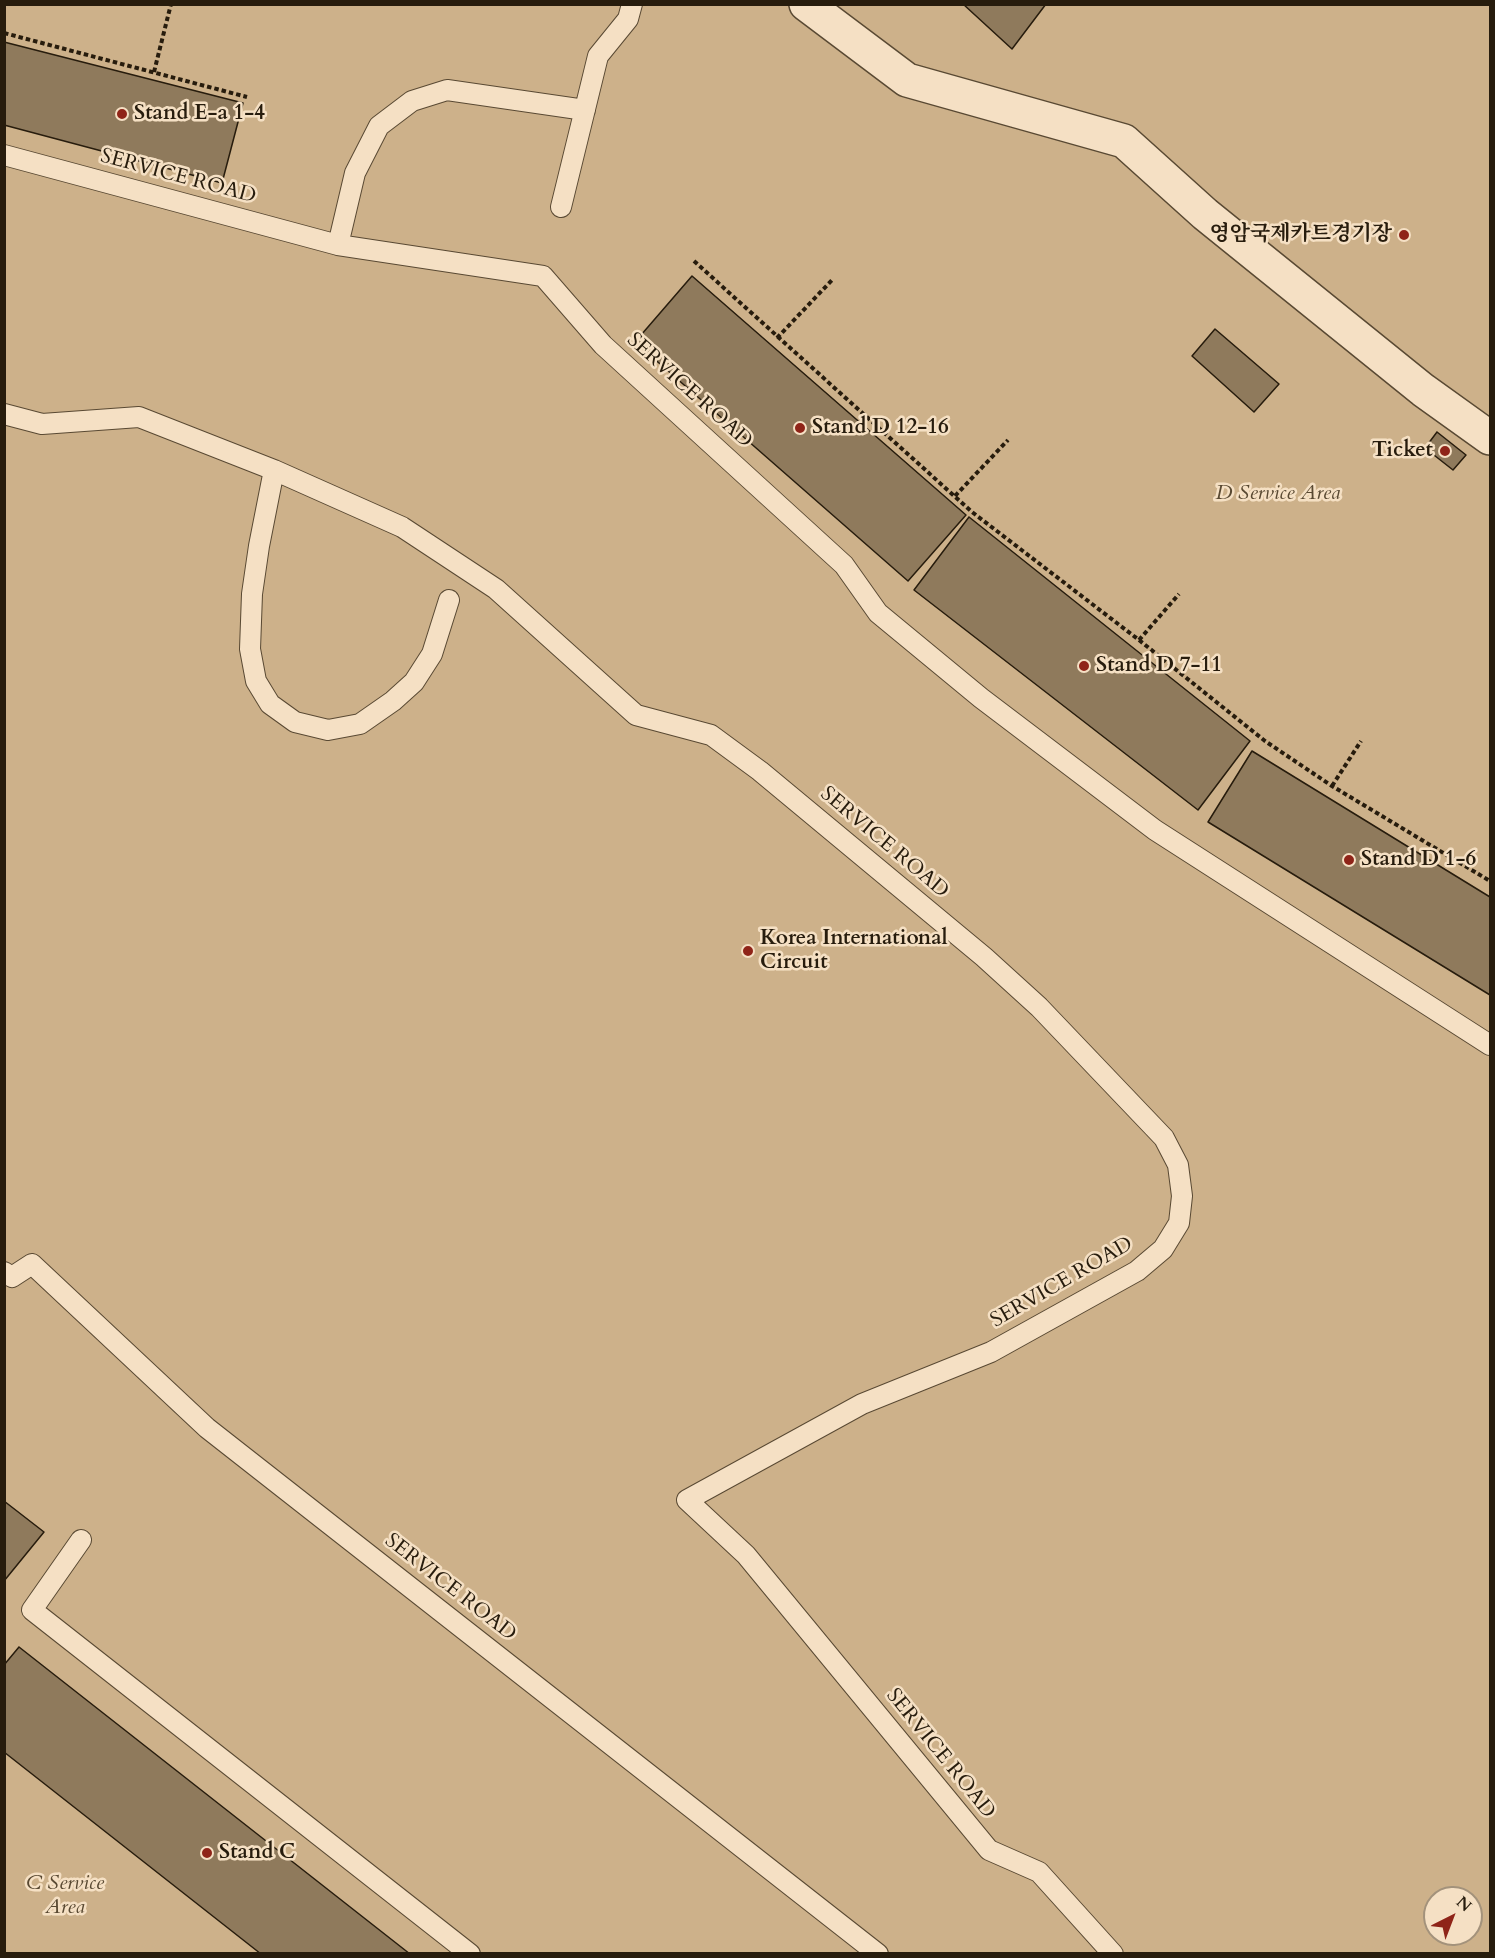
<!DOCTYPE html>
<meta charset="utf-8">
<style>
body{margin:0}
#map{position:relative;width:1495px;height:1958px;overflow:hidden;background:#efd0a4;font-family:Cardo,serif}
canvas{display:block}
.frame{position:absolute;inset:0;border:6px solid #271c0d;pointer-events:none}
.north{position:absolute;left:1423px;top:1886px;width:60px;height:60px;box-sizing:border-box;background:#f5e0c4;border:2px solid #a3927b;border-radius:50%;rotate:42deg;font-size:16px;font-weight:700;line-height:24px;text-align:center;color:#271c0d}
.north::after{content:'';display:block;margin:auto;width:21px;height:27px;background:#8f2418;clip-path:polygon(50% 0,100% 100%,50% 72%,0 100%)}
</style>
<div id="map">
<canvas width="1495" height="1958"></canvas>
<div class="frame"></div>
<div class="north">N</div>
</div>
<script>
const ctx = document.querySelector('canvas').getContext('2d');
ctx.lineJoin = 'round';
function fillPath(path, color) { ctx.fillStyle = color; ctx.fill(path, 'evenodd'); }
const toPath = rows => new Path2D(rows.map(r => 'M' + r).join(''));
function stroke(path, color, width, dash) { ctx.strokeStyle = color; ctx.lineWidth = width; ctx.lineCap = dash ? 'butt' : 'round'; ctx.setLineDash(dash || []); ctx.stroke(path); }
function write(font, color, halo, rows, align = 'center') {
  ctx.font = font + ' Cardo,"Noto Serif KR",serif'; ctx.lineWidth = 5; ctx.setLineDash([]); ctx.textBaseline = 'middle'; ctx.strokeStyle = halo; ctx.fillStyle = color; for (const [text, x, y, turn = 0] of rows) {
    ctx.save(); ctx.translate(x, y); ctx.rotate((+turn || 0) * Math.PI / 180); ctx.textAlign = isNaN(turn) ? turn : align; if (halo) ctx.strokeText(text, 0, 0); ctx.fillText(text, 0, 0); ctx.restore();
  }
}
const green = toPath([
 [5,5,1490,5,1490,1953,5,1954],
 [1435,1898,1471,1898,1471,1934,1435,1934]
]);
const building = toPath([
 [963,4,1046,4,1012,49,963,4],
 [4,42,243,103,222,183,4,125,4,42],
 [692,276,966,515,908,581,635,342,692,276],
 [1215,329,1279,384,1254,412,1192,356,1215,329],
 [1437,432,1466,455,1453,470,1425,448,1437,432],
 [969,517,1250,741,1198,810,914,590,969,517],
 [1252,751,1490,897,1490,995,1208,822,1252,751],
 [4,1501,44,1532,4,1581,4,1501],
 [19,1647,410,1954,261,1954,4,1752,4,1665,19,1647]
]);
const path = toPath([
 [4,33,247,97],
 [154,72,171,4],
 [694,261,972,512,1139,640,1265,741,1332,786,1490,881],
 [777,338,832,280],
 [955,496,1008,440],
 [1139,640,1179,594],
 [1332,786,1361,741]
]);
const lane = toPath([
 [4,155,338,245,543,276,603,345,844,565,878,613,981,698,1155,830,1490,1045],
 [561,207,598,56,628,19,632,4],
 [338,245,355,173,379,126,412,101,447,90,585,110],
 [4,414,42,424,139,417,274,470,402,527,496,589,636,715,711,735,760,771,984,957,1039,1007,1164,1138,1178,1165,1182,1196,1179,1223,1163,1249,1137,1271,991,1352,862,1404,687,1500,746,1555,989,1850,1039,1872,1113,1954],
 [274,470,259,546,252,594,250,649,256,681,270,704,295,722,328,730,360,724,393,701,414,682,432,654,449,600],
 [4,1272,12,1277,32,1264,207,1428,878,1954],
 [81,1540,32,1610,470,1954]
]);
const street = toPath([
 [806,4,907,80,1124,141,1205,214,1423,390,1490,438]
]);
const markers = [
 [122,114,6,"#8f2418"],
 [1404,235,6,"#8f2418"],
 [800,428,6,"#8f2418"],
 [1445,451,6,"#8f2418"],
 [1084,666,6,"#8f2418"],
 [1349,860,6,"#8f2418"],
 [748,951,6,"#8f2418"],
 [207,1853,6,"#8f2418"]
];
const poiNames = [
 ["Stand E-a 1-4",134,114],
 ["영암국제카트경기장",1392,235,"right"],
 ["Stand D 12-16",812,428],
 ["Ticket",1433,451,"right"],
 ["Stand D 7-11",1096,666],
 ["Stand D 1-6",1361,860],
 ["Korea International",760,939],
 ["Circuit",760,963],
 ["Stand C",219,1853]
];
const streetNames = [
 ["SERVICE ROAD",178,177,15],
 ["SERVICE ROAD",689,391,42],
 ["SERVICE ROAD",884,843,40],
 ["SERVICE ROAD",1062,1283,-30],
 ["SERVICE ROAD",450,1588,38],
 ["SERVICE ROAD",940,1754,51]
];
const parkNames = [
 ["D Service Area",1278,494],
 ["C Service",65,1884],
 ["Area",65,1908]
];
fillPath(green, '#cdb18a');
fillPath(building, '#8f7a5c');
stroke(building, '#271c0d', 1.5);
stroke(lane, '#594933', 22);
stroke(street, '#594933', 36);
stroke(path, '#271c0d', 4, [4.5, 3]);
stroke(lane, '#f5e0c4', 20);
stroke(street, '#f5e0c4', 33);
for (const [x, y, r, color] of markers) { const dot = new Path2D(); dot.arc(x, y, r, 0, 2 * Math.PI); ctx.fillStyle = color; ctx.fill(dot); stroke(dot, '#f5e0c4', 2); }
write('bold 21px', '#271c0d', '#f5e0c4', poiNames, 'left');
write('21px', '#271c0d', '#f5e0c4', streetNames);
write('italic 21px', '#594932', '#f5e0c4', parkNames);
</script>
